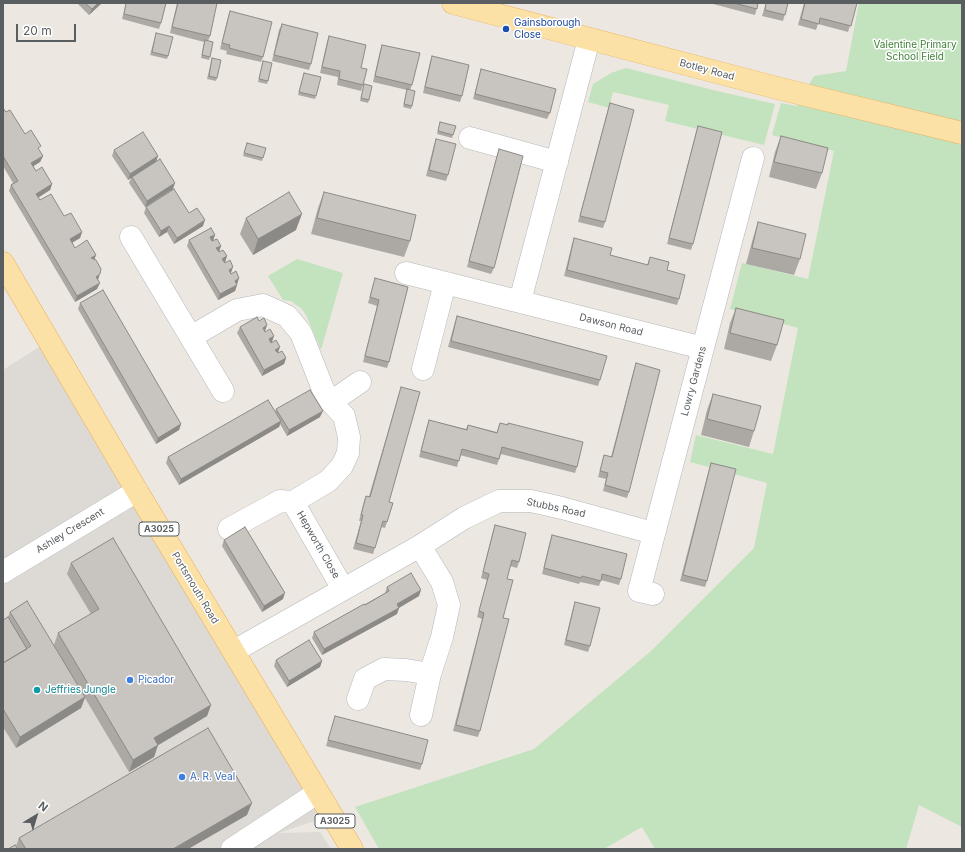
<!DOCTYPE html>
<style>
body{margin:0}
#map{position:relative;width:965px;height:852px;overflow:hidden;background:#ece8e1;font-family:Inter,sans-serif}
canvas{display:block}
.frame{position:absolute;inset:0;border:4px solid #595e61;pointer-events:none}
.north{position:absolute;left:16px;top:796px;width:40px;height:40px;-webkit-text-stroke:3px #fff;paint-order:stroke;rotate:38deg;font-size:11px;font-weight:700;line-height:16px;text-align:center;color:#595e61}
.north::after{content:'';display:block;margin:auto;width:14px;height:18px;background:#595e61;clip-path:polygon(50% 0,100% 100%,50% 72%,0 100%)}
.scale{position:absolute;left:16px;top:24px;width:60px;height:18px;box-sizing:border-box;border:2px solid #595e61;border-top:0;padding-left:5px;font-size:12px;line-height:14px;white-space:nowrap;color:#595e61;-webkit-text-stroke:3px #fff;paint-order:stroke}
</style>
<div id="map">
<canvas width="965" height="852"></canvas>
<div class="frame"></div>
<div class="north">N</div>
<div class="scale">20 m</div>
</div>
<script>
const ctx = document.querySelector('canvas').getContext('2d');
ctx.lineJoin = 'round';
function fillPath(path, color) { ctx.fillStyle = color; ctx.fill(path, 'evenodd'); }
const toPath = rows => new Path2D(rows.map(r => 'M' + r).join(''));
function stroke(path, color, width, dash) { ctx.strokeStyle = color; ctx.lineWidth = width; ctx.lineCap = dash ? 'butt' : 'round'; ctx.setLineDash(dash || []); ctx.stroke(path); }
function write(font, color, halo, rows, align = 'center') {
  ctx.font = font + ' Inter,sans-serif'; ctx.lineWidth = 3; ctx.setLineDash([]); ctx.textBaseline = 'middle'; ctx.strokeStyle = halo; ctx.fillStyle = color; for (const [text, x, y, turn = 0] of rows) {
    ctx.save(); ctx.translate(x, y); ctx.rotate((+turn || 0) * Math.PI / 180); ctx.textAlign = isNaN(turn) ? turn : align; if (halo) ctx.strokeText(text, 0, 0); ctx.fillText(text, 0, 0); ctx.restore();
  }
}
const industrial = toPath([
 [42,345,332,815,279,833,320,832,331,849,3,849,3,370]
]);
const green = toPath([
 [859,3,962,3,962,827,919,805,906,849,655,849,642,827,604,849,379,849,355,807,534,749,651,651,754,548,767,483,690,462,696,435,773,454,798,328,730,309,742,263,808,279,834,151,772,135,781,103,797,106,814,76,846,71],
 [626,68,717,91,775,104,764,145,665,121,669,105,613,92,609,108,588,102,593,84,611,73],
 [297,259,343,273,321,350,307,317,302,309,291,301,283,300,268,276]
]);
const minor = toPath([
 [470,138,557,162],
 [131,237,223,391],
 [406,273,703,348],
 [520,301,589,39],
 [191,337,237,310,263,305,287,316,301,333,323,389,331,402,344,416,349,437,348,453,342,466,328,481,293,502,280,501,229,529],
 [423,369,445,283],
 [331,402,360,382],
 [293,502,343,589],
 [420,546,442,582,449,605,442,637,430,674,421,715],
 [3,572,137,491],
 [653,594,639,591,753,158],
 [234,651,420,546,464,518,499,501,531,501,562,508,653,533],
 [358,699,365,679,384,669,406,670,430,674],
 [232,849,317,793]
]);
const major = toPath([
 [453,3,781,89,962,133],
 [3,263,137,491,352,849]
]);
const wall = toPath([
 [77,3,102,3,89,15],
 [126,3,166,3,161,23,159,29,122,19],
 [177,3,217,3,210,36,208,41,210,57,209,60,201,58,204,42,170,33],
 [713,3,758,3,755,15,713,4],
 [766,3,788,3,783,21,762,16],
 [804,3,857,3,848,32,818,24,816,30,798,25],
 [230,11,263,57,261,62,226,54,227,51,220,49,228,17],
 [282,24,311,64,309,70,272,61,279,30],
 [156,33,168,56,167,59,150,55],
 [329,36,361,68,363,85,361,91,337,85,338,77,320,73,327,42],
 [382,45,412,85,410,90,412,106,411,109,403,107,407,90,373,82,380,51],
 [432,56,462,96,460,102,423,93,430,62],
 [212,58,217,78,216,81,207,79],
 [263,61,268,81,267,84,258,82],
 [481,69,550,113,547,119,473,99],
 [304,73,316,96,315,99,298,95],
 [364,84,369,100,368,103,360,101],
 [610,103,605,222,603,228,578,222,608,109],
 [3,108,6,112,39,150,43,156,40,162,33,166,36,171,52,184,50,190,38,198,40,200,64,216,82,232,80,238,72,243,75,248,94,260,98,280,97,289,75,302,9,191,11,185,13,183,3,166],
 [440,122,453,135,452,138,437,134],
 [698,126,693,244,691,250,667,244,696,132],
 [781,136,822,173,816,189,769,177,775,152],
 [436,139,448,175,446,181,426,176,434,145],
 [247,143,263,158,262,161,243,156],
 [499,149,494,268,491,274,467,267,497,155],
 [114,150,158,156,156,161,173,189,145,207,129,183,131,178,128,180,112,156],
 [324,192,410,241,404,257,311,234,318,208],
 [146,207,189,213,203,226,174,244,167,232,159,237,144,213],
 [246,218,296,230,253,255,240,234],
 [758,222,800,259,794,275,746,264,753,238],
 [215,235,212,241,221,246,218,252,227,256,225,263,231,273,239,278,235,291,218,300,187,246,189,240],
 [574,238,610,255,647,265,650,257,667,270,679,299,677,305,564,276,572,244],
 [375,278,408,287,389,362,387,368,363,362,377,306,368,303],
 [80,303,181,424,179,430,156,444,78,309],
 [736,308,777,345,771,361,724,349,730,323],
 [457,316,600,380,598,386,448,347,455,322],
 [259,321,267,325,265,331,274,336,271,342,277,353,286,358,284,364,262,376,237,333,240,327],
 [636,363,629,492,627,498,603,491,606,479,598,477,604,455,611,457,634,369],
 [401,387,387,522,385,528,381,527,373,554,353,549,361,521,359,521,364,501,366,496,369,496],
 [713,394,754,431,749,447,701,435,707,410],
 [276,409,320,417,287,436,280,424,279,427,179,485,166,463,168,457,275,412],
 [429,420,466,429,468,425,497,432,500,423,577,467,575,473,501,454,497,465,460,455,457,467,419,457,427,426],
 [711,463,707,581,705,587,680,581,709,469],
 [495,525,519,562,517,568,510,566,507,579,503,618,480,731,478,737,453,731,482,619,477,617,487,580,481,578,493,531],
 [552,535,621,579,619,585,601,580,599,586,580,582,579,584,542,574,550,541],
 [224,540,283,599,262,612,222,546],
 [71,563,211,705,207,716,158,745,154,757,129,772,85,698,81,708,16,748,3,727,3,620,8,617,10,612,54,645,58,633,91,614,67,574],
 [387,587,419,596,399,608,397,614,322,655,312,638,314,632,385,593],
 [575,602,590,646,588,652,564,645,573,608],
 [276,660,322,661,320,667,287,687,274,666],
 [335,716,422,764,420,770,326,746],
 [247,815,188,849,8,849,16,846,19,838]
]);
const shadedWall = toPath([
 [98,3,102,3,89,15,92,9],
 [43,156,40,162,29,169,31,163],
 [158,156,156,162,132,177,131,178,128,180,130,174],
 [175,183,173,189,145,207,147,201],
 [52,184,50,190,34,200,36,194],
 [302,214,296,230,253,255,258,239],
 [205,220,203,226,174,244,177,238],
 [169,226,167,232,159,237,161,231],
 [82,232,80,238,68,245,70,239],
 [215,235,213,241,208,243,210,237],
 [221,246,219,252,214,254,216,248],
 [96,255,94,261,91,258],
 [227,256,225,262,220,265,222,259],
 [233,267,231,273,226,276,229,270],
 [100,274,98,280,96,277],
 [239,278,237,284,233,287,235,281],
 [100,283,97,289,75,302,77,296],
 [237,285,235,291,218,300,220,294],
 [267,325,265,331,261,334,263,328],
 [274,336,272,342,267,345,269,339],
 [280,347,278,353,273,356,275,350],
 [286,358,284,364,262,376,264,370],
 [323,411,320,417,287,436,289,430],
 [281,421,279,427,179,485,181,479],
 [181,424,179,430,156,444,158,438],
 [421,590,419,596,395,610,397,604],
 [285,593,283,599,262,612,264,606],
 [399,608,397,614,322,655,324,649],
 [322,661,320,667,287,687,289,681],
 [85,697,81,708,16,748,20,737],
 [211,705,207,716,150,750,154,738],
 [158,745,154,757,129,772,133,760],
 [252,803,247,815,188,849,173,849]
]);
const building = toPath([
 [85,3,98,3,92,9,85,3],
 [126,3,166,3,161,23,124,14,126,3],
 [178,3,217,3,210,36,172,27,178,3],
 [734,3,758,3,757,9,734,3],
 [766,3,788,3,785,15,765,10,766,3],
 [805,3,857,3,851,26,820,18,819,24,801,19,805,3],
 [230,11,272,22,263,57,229,48,230,45,222,43,230,11],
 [282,24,318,33,311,64,274,55,282,24],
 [156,33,173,37,168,56,152,52,156,33],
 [329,36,366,45,361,68,367,69,363,85,339,79,340,71,322,67,329,36],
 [205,40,213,42,210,57,202,55,205,40],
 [382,45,420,53,412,85,375,76,382,45],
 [432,56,469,65,462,96,425,87,432,56],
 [212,58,221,60,217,78,209,76,212,58],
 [263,61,272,63,268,81,259,79,263,61],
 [481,69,556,89,550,113,475,94,481,69],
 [304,73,321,77,316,96,299,92,304,73],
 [364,84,372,86,369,100,361,98,364,84],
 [407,89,415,91,412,106,404,104,407,89],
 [610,103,634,110,605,222,580,216,610,103],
 [3,108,6,112,10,110,25,134,31,130,41,146,38,148,43,156,31,163,36,171,42,167,52,184,36,194,40,200,51,194,64,216,71,213,82,232,70,239,75,248,87,240,96,255,91,258,96,260,101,269,100,274,96,277,100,283,77,296,11,185,18,181,3,156,3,108],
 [440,122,456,126,453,135,438,131,440,122],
 [698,126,722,132,693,244,669,238,698,126],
 [143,132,158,156,130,174,114,150,143,132],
 [781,136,828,148,822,173,774,162,781,136],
 [436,139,456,144,448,175,429,170,436,139],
 [247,143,266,148,263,158,244,153,247,143],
 [499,149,523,156,494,268,469,261,499,149],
 [160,159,175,183,147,201,132,177,160,159],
 [174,189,189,213,197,208,205,220,177,238,169,226,161,231,146,207,174,189],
 [289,192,302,214,258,239,246,218,289,192],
 [324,192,416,215,410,241,317,218,324,192],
 [758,222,806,234,800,259,752,248,758,222],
 [211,228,215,235,210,237,212,241,217,239,221,246,216,248,219,252,223,250,227,256,222,259,225,263,230,260,233,267,229,270,231,274,236,271,239,278,235,281,237,285,220,294,189,240,211,228],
 [574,238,612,248,610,255,648,265,650,257,669,262,667,270,685,275,679,299,567,270,574,238],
 [375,278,408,287,389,362,365,356,379,300,370,297,375,278],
 [103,290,181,424,158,438,80,303,103,290],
 [736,308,784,320,777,345,730,333,736,308],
 [457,316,607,356,600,380,451,341,457,316],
 [257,317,259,321,264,318,267,325,263,328,265,332,270,329,274,336,269,339,271,343,276,340,280,347,275,350,278,353,282,351,286,358,264,370,240,327,257,317],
 [636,363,660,370,629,492,605,485,608,473,600,471,604,455,612,457,636,363],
 [401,387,420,392,389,502,393,503,387,522,383,521,375,548,356,543,363,515,361,515,366,496,370,497,401,387],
 [310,390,323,411,289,430,276,409,310,390],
 [713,394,761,406,754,431,707,419,713,394],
 [268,400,281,421,181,479,168,457,268,400],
 [429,420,467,430,468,425,497,433,500,423,508,425,508,423,583,442,577,467,502,447,499,459,462,449,459,461,421,451,429,420],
 [711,463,736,469,707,581,683,575,711,463],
 [495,525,526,533,519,562,512,560,507,579,513,580,503,618,509,619,480,731,456,725,484,613,479,611,489,574,483,572,495,525],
 [245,527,285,593,264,606,224,540,245,527],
 [552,535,627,554,621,579,602,574,601,581,582,576,581,578,544,568,552,535],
 [113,538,211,705,154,738,158,745,133,760,58,633,99,609,71,563,113,538],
 [411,573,421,590,397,604,399,608,324,649,314,632,364,604,365,605,389,591,387,587,411,573],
 [27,601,85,697,20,737,3,709,3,663,31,646,10,612,27,601],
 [575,602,600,608,590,646,566,640,575,602],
 [8,617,27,649,3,663,3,620,8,617],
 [309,640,322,661,289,681,276,660,309,640],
 [335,716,428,740,422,764,328,740,335,716],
 [208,728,252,803,173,849,26,849,19,838,208,728],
 [15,845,18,849,8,849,15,845]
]);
const markers = [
 [506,29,4,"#1a4fb4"],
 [130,680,4,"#3f7fe0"],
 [37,690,4,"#0f9aa8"],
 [182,777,4,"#3f7fe0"]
];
const shields = [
 [159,529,40],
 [335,821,40]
];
const shieldNames = [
 ["A3025",159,529],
 ["A3025",335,821]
];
const transitNames = [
 ["Gainsborough",514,23],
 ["Close",514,35]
];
const parkNames = [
 ["Valentine Primary",915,45],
 ["School Field",915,57]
];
const streetNames = [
 ["Botley Road",707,70,15],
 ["Dawson Road",611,325,14],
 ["Lowry Gardens",694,381,-75],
 ["Stubbs Road",556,508,12],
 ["Ashley Crescent",70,531,-31],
 ["Hepworth Close",318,545,60],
 ["Portsmouth Road",195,588,59]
];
const shopNames = [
 ["Picador",138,680],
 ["A. R. Veal",190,777]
];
const cultureNames = [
 ["Jeffries Jungle",45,690]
];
fillPath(industrial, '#dddad5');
fillPath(green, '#c3e2be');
stroke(minor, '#b3b7bb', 23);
stroke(major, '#eaae5b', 23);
stroke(minor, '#fff', 22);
stroke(major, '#fbe1a6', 22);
fillPath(wall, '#aca9a5');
fillPath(shadedWall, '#8c8a86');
fillPath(building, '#c8c5c0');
stroke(building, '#8c8a86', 1);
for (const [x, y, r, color] of markers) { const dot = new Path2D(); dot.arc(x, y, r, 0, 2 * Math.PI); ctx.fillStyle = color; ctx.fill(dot); stroke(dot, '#fff', 1.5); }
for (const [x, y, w] of shields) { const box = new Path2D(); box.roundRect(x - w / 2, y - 7, w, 14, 3); ctx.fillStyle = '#fff'; ctx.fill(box); stroke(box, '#595e61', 1); }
write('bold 9px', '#595e61', null, shieldNames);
write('10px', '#164399', '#fff', transitNames, 'left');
write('10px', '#3f8138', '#fff', parkNames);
write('10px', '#595e61', '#fff', streetNames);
write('10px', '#366cbe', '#fff', shopNames, 'left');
write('10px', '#0d838f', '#fff', cultureNames, 'left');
</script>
